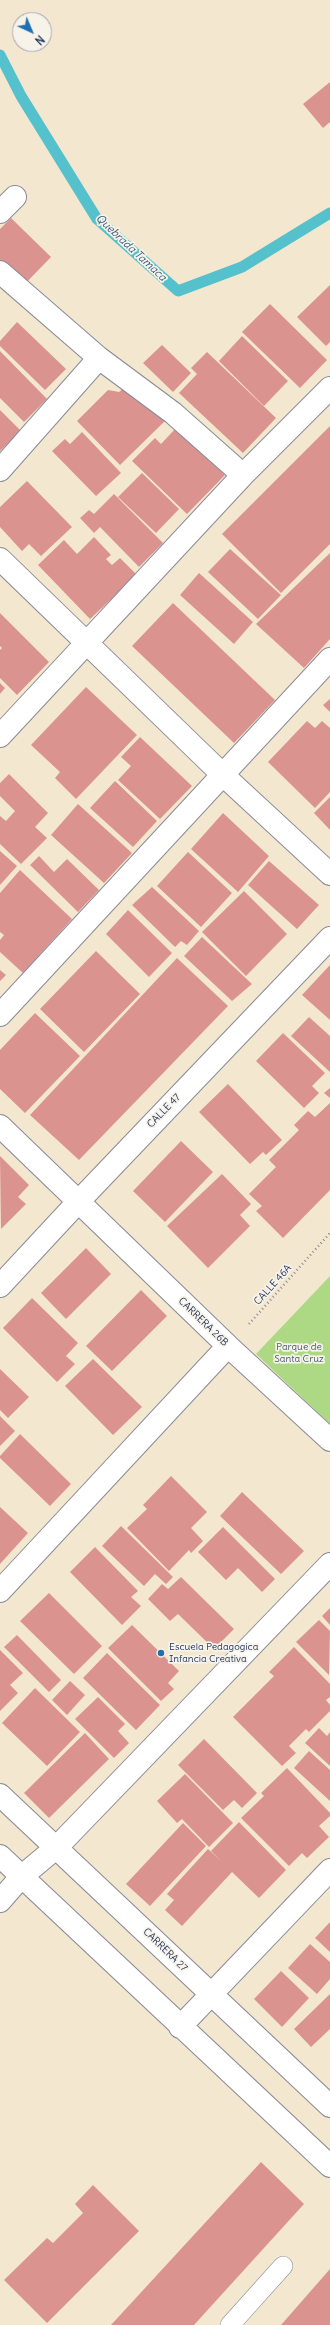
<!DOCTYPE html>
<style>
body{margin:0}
#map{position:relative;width:330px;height:2325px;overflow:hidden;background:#f4e7d0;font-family:Delius,sans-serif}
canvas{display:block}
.north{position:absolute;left:12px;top:12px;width:40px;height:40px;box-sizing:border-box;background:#f7f3e8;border:1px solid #9fa5b1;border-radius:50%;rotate:136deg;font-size:11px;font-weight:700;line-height:16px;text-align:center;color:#1b2f5e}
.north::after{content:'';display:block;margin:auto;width:14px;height:18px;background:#1f6fb2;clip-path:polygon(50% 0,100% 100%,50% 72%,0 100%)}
</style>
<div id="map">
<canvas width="330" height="2325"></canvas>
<div class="north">N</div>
</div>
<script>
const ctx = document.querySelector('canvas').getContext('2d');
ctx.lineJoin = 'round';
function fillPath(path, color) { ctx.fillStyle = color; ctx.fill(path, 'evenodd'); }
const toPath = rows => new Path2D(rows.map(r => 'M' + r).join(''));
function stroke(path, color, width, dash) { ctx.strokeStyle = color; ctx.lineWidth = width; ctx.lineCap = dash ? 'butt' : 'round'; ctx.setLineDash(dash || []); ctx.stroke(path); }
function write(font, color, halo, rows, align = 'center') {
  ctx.font = font + ' Delius,sans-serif'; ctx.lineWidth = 3.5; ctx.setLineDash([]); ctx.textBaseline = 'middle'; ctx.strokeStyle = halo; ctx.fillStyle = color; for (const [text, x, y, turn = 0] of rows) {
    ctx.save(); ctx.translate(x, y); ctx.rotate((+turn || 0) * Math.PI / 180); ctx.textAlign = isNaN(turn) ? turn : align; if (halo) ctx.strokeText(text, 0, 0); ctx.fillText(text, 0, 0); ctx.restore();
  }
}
const green = toPath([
 [330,1276,330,1424,256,1354]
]);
const stream = toPath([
 [0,55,21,96,97,219,178,291,242,267,330,213]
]);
const building = toPath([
 [330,82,330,122,323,128,303,104],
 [11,218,51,257,21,288,0,268,0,229],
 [330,285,330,342,326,346,297,317],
 [270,304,327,360,300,388,242,332],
 [17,322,66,369,45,390,0,346,0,341],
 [242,336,288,381,264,406,219,361],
 [162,345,191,373,173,392,143,363],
 [0,351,47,399,24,422,0,398],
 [207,352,276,418,243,453,179,393,197,374,191,368],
 [126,386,166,420,120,465,77,421,108,390,119,392],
 [0,410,21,431,0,451],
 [330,426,330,544,281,593,222,534],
 [176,428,225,475,187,514,132,461,155,438,161,444],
 [82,432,121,473,96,496,52,451,65,439,70,444],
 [142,473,179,509,156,533,118,497],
 [27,481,72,527,41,556,29,544,22,551,0,527,0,507],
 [114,494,163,543,139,567,100,527,94,533,80,518,89,510,94,514],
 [94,537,111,555,106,559,112,565,120,558,137,575,90,619,38,565,64,540,77,554],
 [230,549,281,595,258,619,208,572],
 [330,553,330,639,304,668,256,624],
 [199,573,253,622,234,644,180,595],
 [173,603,275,700,234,743,132,646],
 [0,613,49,662,17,695,0,678,0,650,2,648,0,646],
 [0,683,5,688,0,694],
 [86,687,137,735,76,799,55,778,60,772,31,745],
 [330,699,330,712,323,705],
 [307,721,315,728,322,721,330,728,330,792,315,808,268,762],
 [140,737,192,786,160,819,118,780,131,766,121,757],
 [9,774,48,813,35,827,47,838,21,864,0,844,0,816,6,821,15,811,0,796,0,783],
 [115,781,157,821,133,847,90,808],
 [330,797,330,830,314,813],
 [78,804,132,853,104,883,51,835],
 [223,813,269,856,238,892,191,849],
 [0,851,17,866,0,885],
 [188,852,232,893,201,927,157,886],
 [39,856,54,872,67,859,99,890,78,912,30,865],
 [269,861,319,905,297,929,248,885],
 [20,870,72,919,23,973,0,952,0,940,4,935,0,932,0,893],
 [152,887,199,931,187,945,181,941,175,947,132,905],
 [244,891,287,934,246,976,202,932],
 [128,910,172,953,149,977,106,934],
 [202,937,252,984,232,1001,184,956],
 [96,951,140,994,84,1052,40,1009],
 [177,958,228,1006,79,1160,30,1115],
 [330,965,330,1020,302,995],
 [0,970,6,975,0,981],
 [35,1013,80,1056,25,1113,0,1089,0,1050],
 [309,1017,330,1036,330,1072,291,1036],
 [283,1033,325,1073,312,1086,319,1093,304,1108,256,1061],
 [228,1084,282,1140,266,1155,263,1152,250,1164,199,1112],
 [330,1088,330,1098,324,1093],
 [330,1103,330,1190,283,1238,256,1211,262,1206,249,1194,276,1167,269,1160,299,1130,294,1125,308,1111,315,1117],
 [181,1141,213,1172,165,1222,133,1191],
 [0,1156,29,1185,18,1197,26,1204,1,1229],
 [222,1174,251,1204,240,1215,250,1226,208,1268,167,1226],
 [86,1248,111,1274,66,1319,41,1293],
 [141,1290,167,1316,112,1371,86,1346],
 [32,1298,78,1343,66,1356,75,1364,57,1382,3,1328],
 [93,1359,142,1407,113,1435,65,1386],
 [0,1369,29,1397,8,1418,0,1410],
 [0,1416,15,1431,0,1446],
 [20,1434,71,1484,50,1506,0,1458,0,1456],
 [171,1476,207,1512,191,1528,203,1541,191,1553,189,1550,169,1571,127,1528,147,1509,143,1505],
 [242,1492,304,1551,281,1574,220,1516],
 [0,1507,28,1533,0,1564],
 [121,1526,173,1577,166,1584,155,1574,144,1586,102,1546],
 [223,1527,275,1579,262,1592,238,1568,226,1580,198,1552],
 [95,1547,138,1591,131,1597,141,1606,122,1625,70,1572],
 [181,1577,234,1629,214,1649,178,1614,170,1621,148,1599,162,1584,168,1589],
 [49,1593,102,1646,74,1674,20,1621],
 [330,1608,330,1625,322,1616],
 [319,1620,330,1631,329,1675,296,1642],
 [132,1625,179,1671,168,1683,174,1689,161,1701,108,1648],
 [17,1635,61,1680,49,1692,4,1647],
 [294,1647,330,1684,330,1697,326,1700,330,1705,330,1711,309,1732,306,1729,289,1746,296,1753,282,1766,233,1717,274,1676,269,1672],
 [0,1650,23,1673,10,1685,18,1693,0,1711],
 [107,1653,160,1705,136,1730,83,1678],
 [70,1681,85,1695,67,1715,52,1700],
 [35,1688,80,1732,47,1766,2,1723],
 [98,1697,125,1724,118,1731,129,1743,114,1758,75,1719],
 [319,1728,327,1736,330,1732,330,1766,305,1743],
 [85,1733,109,1759,49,1818,24,1793],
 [204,1739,257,1793,242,1808,234,1800,223,1810,178,1765],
 [309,1751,330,1770,330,1801,294,1768],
 [287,1768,330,1813,330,1816,319,1826,329,1837,307,1858,302,1853,289,1866,241,1818,264,1796,261,1793],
 [185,1774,233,1823,209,1847,182,1819,177,1823,157,1801],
 [239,1822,286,1870,259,1898,232,1872,182,1926,165,1910,174,1900,167,1894,208,1849,222,1862,211,1851],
 [183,1823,206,1846,150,1906,126,1884],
 [330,1922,330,1952,315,1938],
 [310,1944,330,1962,330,1979,317,1994,288,1968],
 [281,1971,309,1998,282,2027,254,1999],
 [330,1994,330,2029,311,2047,294,2029],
 [261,2162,304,2204,194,2325,111,2325],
 [93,2185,139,2231,47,2323,4,2280,47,2238,53,2243,83,2213,75,2204],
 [330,2269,330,2325,281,2325]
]);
const path = toPath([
 [249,1324,330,1233]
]);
const service = toPath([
 [230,2325,283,2266]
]);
const minor = toPath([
 [0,212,15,197],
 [0,272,99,358,173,413,243,475],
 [0,470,99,358],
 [0,559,223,775,330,874],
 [0,736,243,475,330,388],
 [0,1015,330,659],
 [0,1126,228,1346,330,1440],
 [0,1286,78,1202,330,938],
 [0,1591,228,1346],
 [0,1795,330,2106],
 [0,1856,330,2166],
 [0,1901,21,1877,57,1847,330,1564],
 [180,2027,330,1870]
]);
const markers = [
 [161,1653,4,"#1f6fb2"]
];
const streetNames = [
 ["CALLE 47",164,1111,-46],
 ["CALLE 46A",273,1285,-48],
 ["CARRERA 26B",203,1322,44],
 ["CARRERA 27",165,1950,44]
];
const parkNames = [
 ["Parque de",299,1347],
 ["Santa Cruz",299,1359]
];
const poiNames = [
 ["Escuela Pedagogica",169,1647],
 ["Infancia Creativa",169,1659]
];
const waterNames = [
 ["Quebrada Tamaca",131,248,43]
];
fillPath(green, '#aed984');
stroke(stream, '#54c1cc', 11);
fillPath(building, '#db938f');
stroke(service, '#888b97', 20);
stroke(minor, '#888b97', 24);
stroke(path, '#888b97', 2.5, [1, 3]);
stroke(service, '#fff', 19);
stroke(minor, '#fff', 22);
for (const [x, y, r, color] of markers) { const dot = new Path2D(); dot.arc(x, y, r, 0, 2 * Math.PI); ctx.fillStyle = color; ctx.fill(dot); stroke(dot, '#f7f3e8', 1.5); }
write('10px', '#1b2f5e', '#f7f3e8', streetNames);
write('10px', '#405a68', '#f7f3e8', parkNames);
write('10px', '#1b2f5e', '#f7f3e8', poiNames, 'left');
write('italic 11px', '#2c5b7f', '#f7f3e8', waterNames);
</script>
